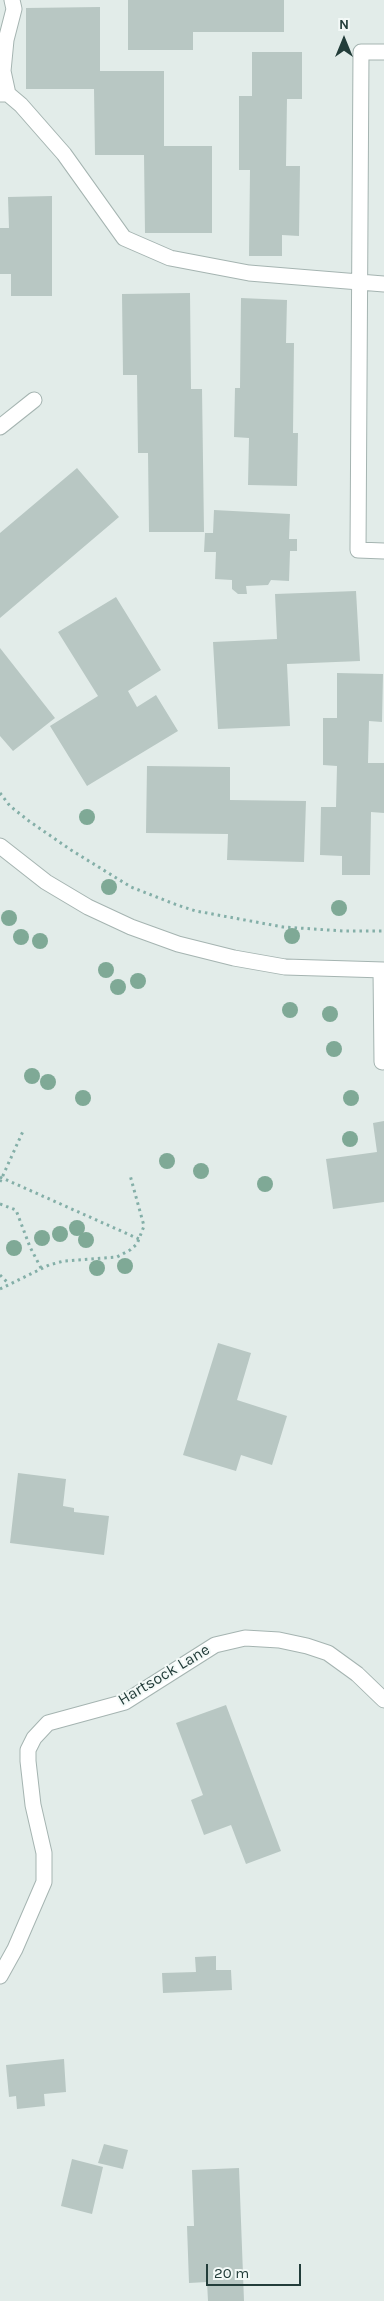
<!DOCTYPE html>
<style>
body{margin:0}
#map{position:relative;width:384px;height:2301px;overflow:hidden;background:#e2ece9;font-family:Karla,sans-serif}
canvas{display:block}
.north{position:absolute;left:319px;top:15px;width:50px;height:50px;-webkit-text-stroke:4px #f3f9f7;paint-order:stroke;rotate:0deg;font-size:14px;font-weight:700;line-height:20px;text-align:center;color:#233d3a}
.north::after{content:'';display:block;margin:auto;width:18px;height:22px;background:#233d3a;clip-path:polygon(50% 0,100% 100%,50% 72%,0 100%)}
.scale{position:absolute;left:206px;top:2264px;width:95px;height:22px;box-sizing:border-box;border:2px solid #233d3a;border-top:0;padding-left:6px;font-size:15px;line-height:18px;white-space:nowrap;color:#233d3a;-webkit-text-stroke:4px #f3f9f7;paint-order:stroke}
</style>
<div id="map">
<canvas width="384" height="2301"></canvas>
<div class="north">N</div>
<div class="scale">20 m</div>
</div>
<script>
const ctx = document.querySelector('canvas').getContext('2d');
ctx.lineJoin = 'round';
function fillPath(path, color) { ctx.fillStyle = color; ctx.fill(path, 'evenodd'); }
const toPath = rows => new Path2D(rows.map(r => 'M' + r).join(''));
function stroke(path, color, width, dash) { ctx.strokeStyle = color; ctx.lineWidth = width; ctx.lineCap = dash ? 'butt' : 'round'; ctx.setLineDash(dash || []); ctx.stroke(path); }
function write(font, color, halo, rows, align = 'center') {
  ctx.font = font + ' Karla,sans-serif'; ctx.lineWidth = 4; ctx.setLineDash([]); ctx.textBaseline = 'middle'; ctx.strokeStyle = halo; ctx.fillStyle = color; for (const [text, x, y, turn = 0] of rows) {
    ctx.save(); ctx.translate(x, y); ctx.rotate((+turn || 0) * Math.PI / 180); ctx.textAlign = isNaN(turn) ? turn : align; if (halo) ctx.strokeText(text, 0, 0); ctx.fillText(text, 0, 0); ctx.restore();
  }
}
const building = toPath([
 [128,0,284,0,284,32,193,32,193,50,128,50],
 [100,7,100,71,164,71,164,146,212,146,212,233,145,233,144,155,95,155,94,89,26,89,26,8],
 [252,52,302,52,302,99,287,99,286,166,300,166,299,236,282,235,282,256,249,256,250,170,239,170,239,96,252,96],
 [52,196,52,296,11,296,11,274,0,274,0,228,9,228,8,197],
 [190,293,191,389,202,389,204,532,149,532,148,453,138,453,137,375,123,375,122,294],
 [241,298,287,300,286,343,294,343,293,433,298,433,297,486,248,485,249,438,234,437,235,388,240,388],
 [77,468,119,517,0,618,0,533],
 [214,510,290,514,289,539,297,539,297,551,290,551,289,581,271,580,268,585,246,586,247,594,238,594,232,589,232,580,215,579,216,552,204,552,205,533,213,533],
 [356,591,360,661,287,664,290,726,218,729,213,642,277,639,275,594],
 [116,597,161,670,128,691,137,707,156,695,178,731,87,786,50,726,98,696,58,632],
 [0,648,55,718,13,751,0,736],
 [337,673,383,674,382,722,369,721,368,763,384,763,384,813,371,812,370,875,342,875,342,856,320,855,321,807,336,807,337,766,323,765,323,718,337,718],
 [147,766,230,767,230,800,306,801,304,862,227,860,228,834,146,833],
 [384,1121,384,1202,333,1209,326,1159,377,1152,373,1123],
 [218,1343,251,1353,237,1400,287,1416,272,1465,241,1455,236,1471,183,1455],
 [18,1473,66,1479,63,1506,74,1508,74,1512,109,1516,104,1555,10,1543],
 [226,1705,281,1851,246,1864,231,1825,204,1835,191,1800,203,1795,176,1723],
 [216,1956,216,1970,231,1970,232,1990,163,1993,162,1973,196,1972,195,1957],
 [64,2059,66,2092,44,2094,45,2106,17,2109,16,2096,9,2097,6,2065],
 [104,2144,128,2150,123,2169,98,2163],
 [72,2159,103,2167,92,2214,61,2206],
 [239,2168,244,2301,208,2301,207,2282,189,2283,187,2226,194,2226,192,2170]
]);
const path = toPath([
 [0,793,10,806,29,821,71,850,131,887,177,905,196,911,283,927,344,931,384,931],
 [0,1177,139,1239],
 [0,1182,24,1129],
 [0,1204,16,1210,30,1247,41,1268],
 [0,1275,9,1284],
 [0,1289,49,1265,64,1261,117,1257,130,1250,137,1244,144,1226,130,1175]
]);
const minor = toPath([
 [384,52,361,52,358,550,384,551],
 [0,94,8,94,21,105,64,154,124,238,170,258,249,273,384,284],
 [8,94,3,71,6,40,14,9,12,0],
 [0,427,34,400],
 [0,846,46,882,88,907,131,927,178,944,234,958,285,967,384,970],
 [381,970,382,1062],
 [0,1976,15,1949,44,1882,44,1853,33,1805,28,1761,28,1750,34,1738,48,1723,125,1702,215,1645,245,1638,279,1640,307,1646,328,1653,357,1674,384,1700]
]);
const trees = [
 [87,817],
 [109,887],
 [339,908],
 [9,918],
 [292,936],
 [21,937],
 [40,941],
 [106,970],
 [138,981],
 [118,987],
 [290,1010],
 [330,1014],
 [334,1049],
 [32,1076],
 [48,1082],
 [83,1098],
 [351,1098],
 [350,1139],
 [167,1161],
 [201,1171],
 [265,1184],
 [77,1228],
 [60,1234],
 [42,1238],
 [86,1240],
 [14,1248],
 [125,1266],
 [97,1268]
];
const streetNames = [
 ["Hartsock Lane",164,1675,-31]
];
fillPath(building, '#b8c7c3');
stroke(minor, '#a5b4b1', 17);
stroke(path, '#84afa8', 3, [2.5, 4]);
stroke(minor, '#fff', 15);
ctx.fillStyle = '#7fa996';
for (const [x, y] of trees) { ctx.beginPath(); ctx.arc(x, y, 8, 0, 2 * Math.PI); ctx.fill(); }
write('16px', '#233d3a', '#f3f9f7', streetNames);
</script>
